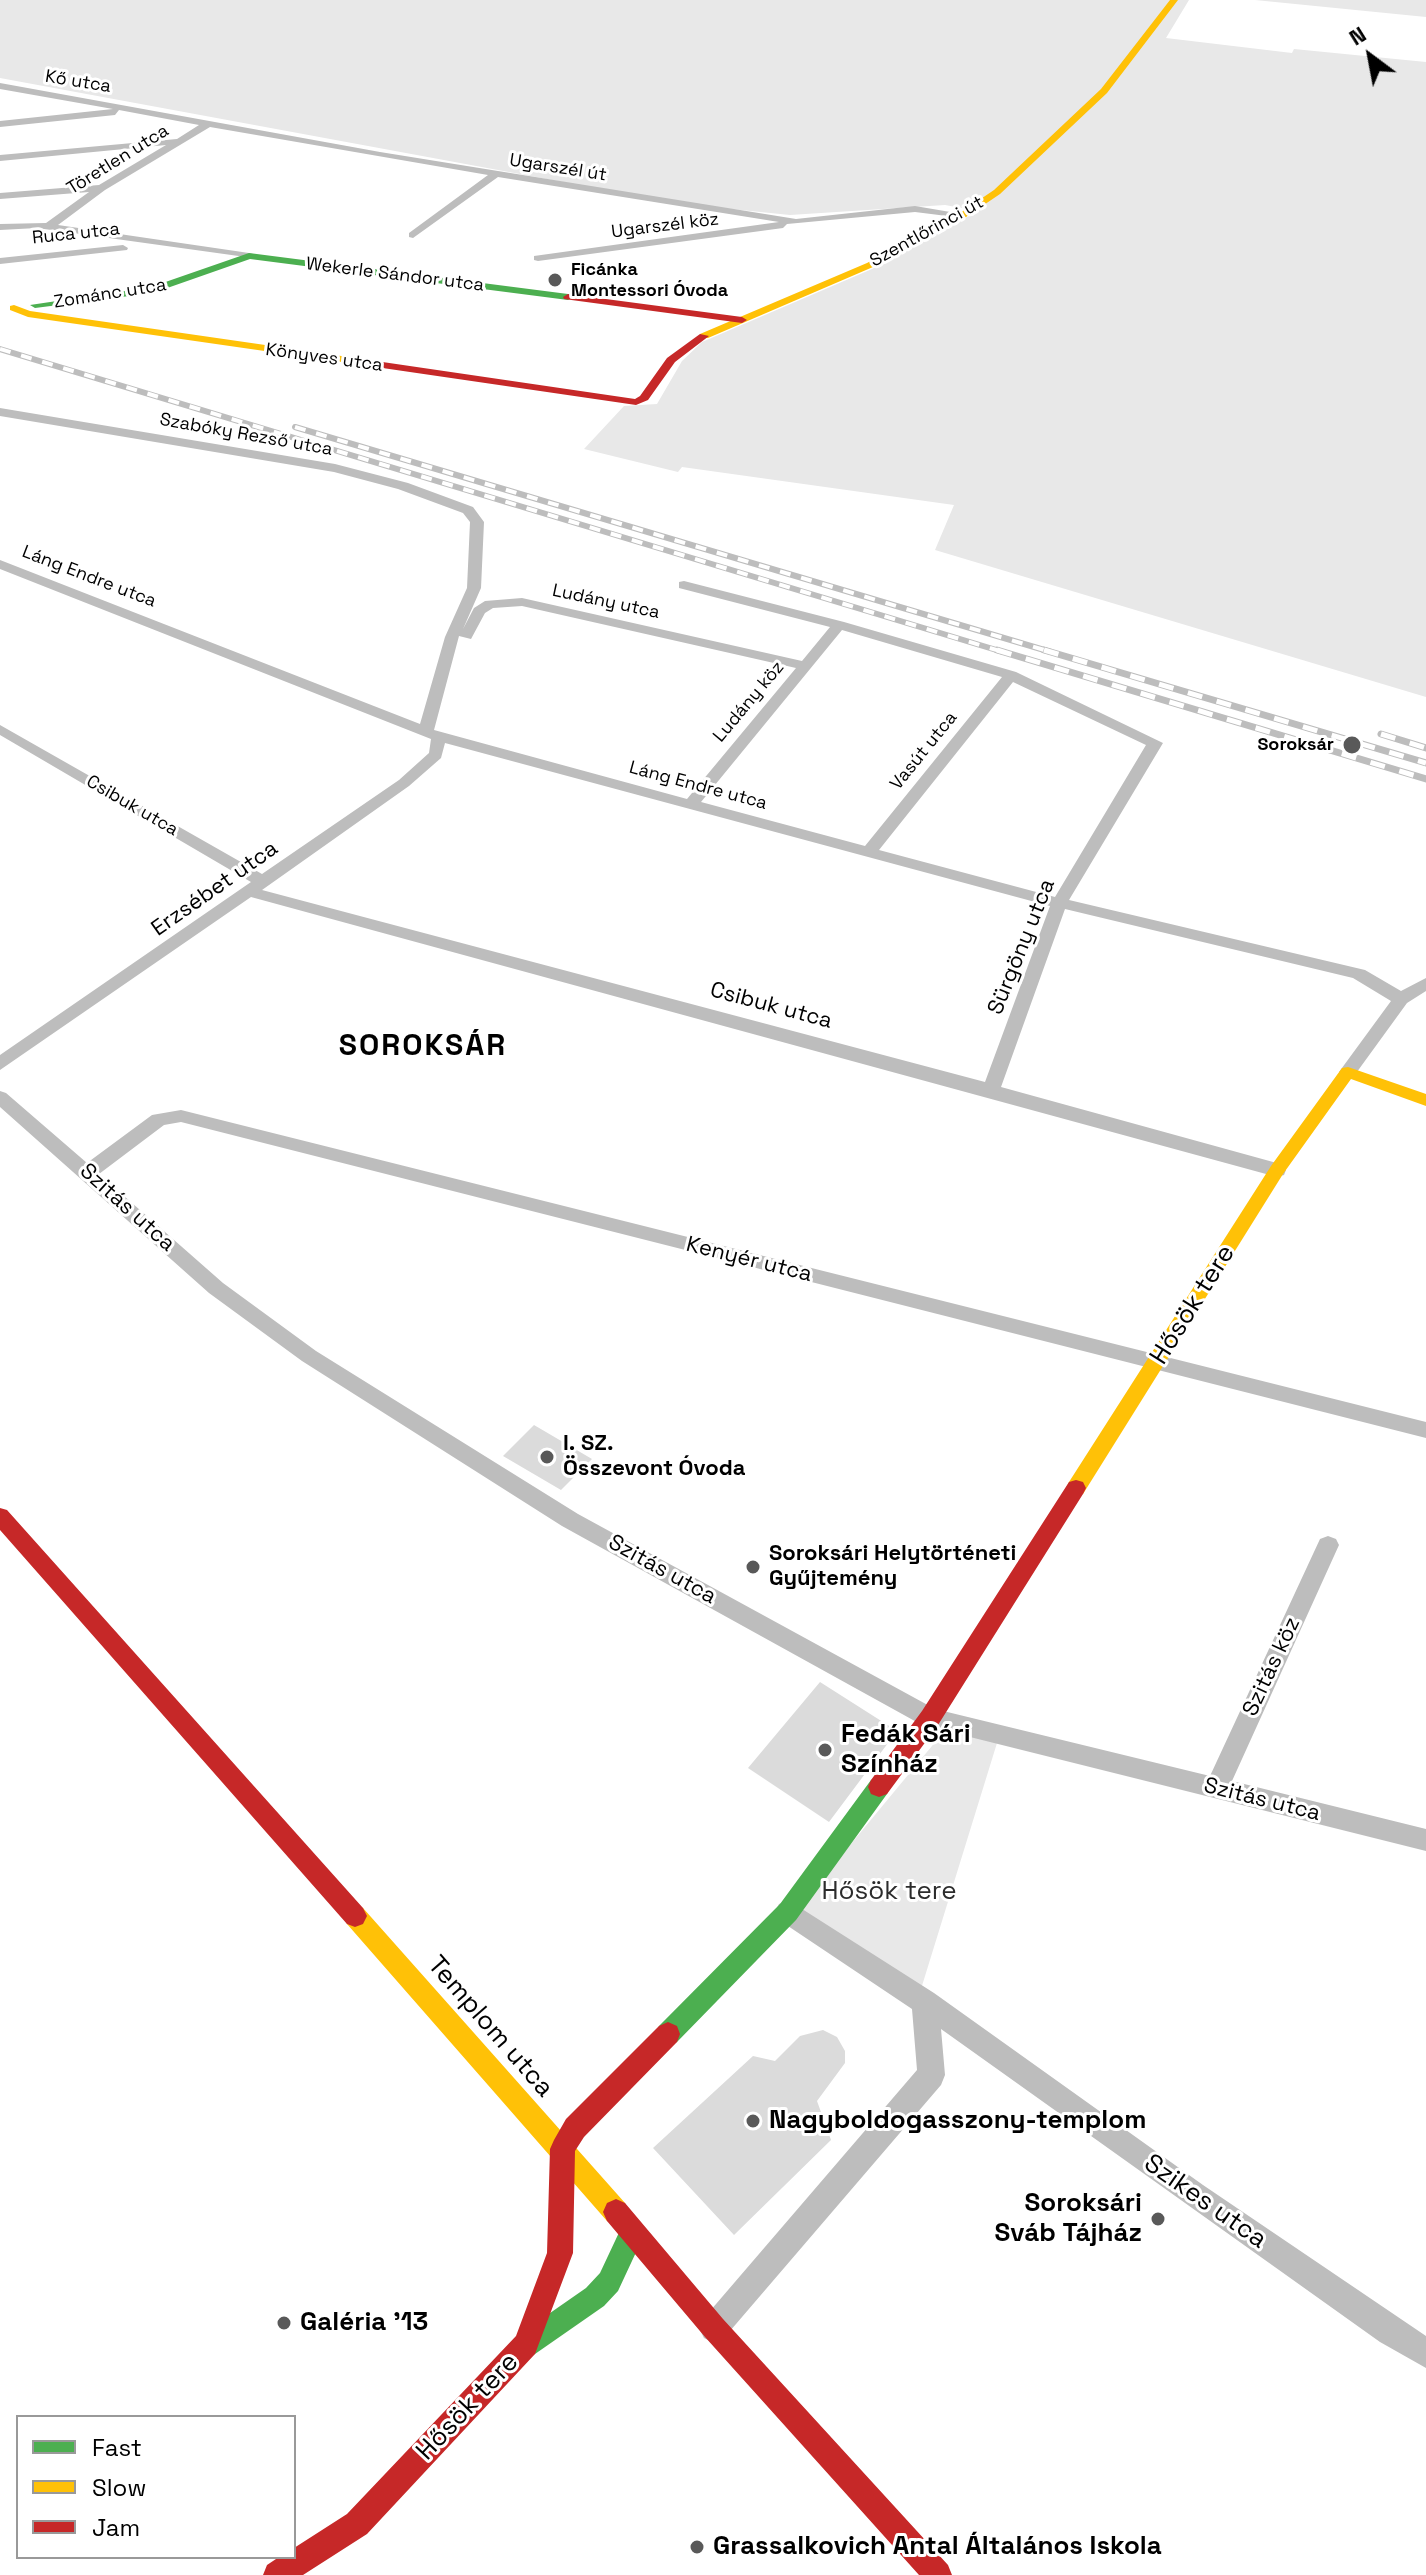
<!DOCTYPE html>
<meta charset="utf-8">
<style>
body{margin:0}
#map{position:relative;width:1426px;height:2575px;overflow:hidden;background:#fff;font-family:"Space Grotesk",sans-serif}
canvas{display:block}
.legend{position:absolute;left:16px;top:2415px;width:280px;height:144px;box-sizing:border-box;background:#fff;border:2px solid #999;margin:0;padding:10px 14px;list-style:none;font-size:24px;color:#000}
.legend li{display:flex;align-items:center;gap:16px;height:40px}
.legend b{width:40px;border:2px solid #999}
.north{position:absolute;left:1330px;top:16px;width:80px;height:80px;-webkit-text-stroke:6px #fff;paint-order:stroke;rotate:328deg;font-size:22px;font-weight:700;line-height:32px;text-align:center;color:#000}
.north::after{content:'';display:block;margin:auto;width:28px;height:36px;background:#000;clip-path:polygon(50% 0,100% 100%,50% 72%,0 100%)}
</style>
<div id="map">
<canvas width="1426" height="2575"></canvas>
<ul class="legend">
<li><b style="height:10px;background:#4caf50"></b>Fast</li>
<li><b style="height:10px;background:#ffc107"></b>Slow</li>
<li><b style="height:10px;background:#c62828"></b>Jam</li>
</ul>
<div class="north">N</div>
</div>
<script>
const ctx = document.querySelector('canvas').getContext('2d');
ctx.lineJoin = 'round';
function fillPath(path, color) { ctx.fillStyle = color; ctx.fill(path, 'evenodd'); }
const toPath = rows => new Path2D(rows.map(r => 'M' + r).join(''));
function stroke(path, color, width, dash) { ctx.strokeStyle = color; ctx.lineWidth = width; ctx.lineCap = dash ? 'butt' : 'round'; ctx.setLineDash(dash || []); ctx.stroke(path); }
function write(font, color, halo, rows, align = 'center') {
  ctx.font = font + ' "Space Grotesk",sans-serif'; ctx.lineWidth = 6; ctx.setLineDash([]); ctx.textBaseline = 'middle'; ctx.strokeStyle = halo; ctx.fillStyle = color; for (const [text, x, y, turn = 0] of rows) {
    ctx.save(); ctx.translate(x, y); ctx.rotate((+turn || 0) * Math.PI / 180); ctx.textAlign = isNaN(turn) ? turn : align; if (halo) ctx.strokeText(text, 0, 0); ctx.fillText(text, 0, 0); ctx.restore();
  }
}
const green = toPath([
 [0,0,1189,0,1166,38,1292,53,1294,49,1426,62,1426,697,935,550,954,505,682,467,678,472,584,449,624,406,657,404,682,361,702,342,872,269,978,211,945,205,790,215,682,204,0,78],
 [1255,0,1426,0,1426,17],
 [946,1729,997,1743,921,1989,798,1908]
]);
const building = toPath([
 [534,1425,592,1459,561,1490,503,1456],
 [820,1682,897,1731,829,1822,748,1768],
 [823,2030,837,2037,845,2051,845,2063,817,2101,831,2140,734,2235,653,2148,753,2056,775,2061,800,2036]
]);
const street = toPath([
 [0,83,380,152,796,219,915,206,968,215,963,218,915,212,787,224,783,228,538,261,534,260,534,256,779,222,498,177,413,238,409,237,409,233,488,175,210,127,105,190,58,225,249,253,253,254,253,258,37,228,0,230,0,224,46,223,89,192,0,199,0,193,99,185,166,145,0,161,0,155,177,139,199,125,119,110,115,115,0,127,0,121,113,109,0,89,0,83],
 [123,245,128,248,127,250,0,264,0,258,123,245],
 [0,408,335,464,408,483,473,507,484,522,481,588,463,629,474,608,485,601,522,598,802,661,830,627,679,588,679,582,684,581,844,622,1016,672,1163,743,1069,900,1365,970,1401,991,1426,978,1426,991,1407,1003,1354,1076,1348,1078,1339,1072,1391,1001,1353,978,1065,909,1001,1087,1284,1165,1286,1170,1284,1175,1277,1177,251,897,0,1070,0,1055,251,882,0,735,0,725,262,874,399,780,429,753,431,739,0,569,0,560,420,724,445,637,467,588,470,522,463,513,398,489,334,472,0,416,0,408],
 [522,606,796,668,687,799,434,730,459,636,471,639,485,613,493,608,522,606],
 [842,630,1002,677,865,846,701,802,842,630],
 [1013,682,1146,745,1055,897,879,850,1013,682],
 [445,743,1050,906,985,1082,262,890,409,786,441,758,445,743],
 [0,1091,6,1093,87,1163,152,1115,181,1110,1426,1422,1426,1438,181,1122,164,1125,99,1174,223,1283,316,1351,578,1514,935,1709,1210,1776,1320,1539,1328,1536,1336,1539,1339,1545,1232,1781,1426,1829,1426,1851,922,1725,562,1526,302,1361,209,1293,0,1107,0,1091],
 [788,1900,934,1993,1203,2185,1426,2336,1426,2368,1380,2342,941,2029,945,2075,941,2085,724,2338,714,2343,704,2338,699,2328,704,2318,917,2070,912,2009,779,1920,775,1912,779,1904,788,1900]
]);
const fast = toPath([
 [249,253,568,294,573,297,568,300,250,259,153,293,35,308,30,305,151,287,249,253],
 [879,1777,887,1780,890,1787,887,1794,796,1920,677,2042,668,2046,659,2042,656,2034,659,2026,780,1904,871,1780,879,1777],
 [632,2220,641,2224,645,2233,618,2291,604,2306,535,2354,526,2358,517,2354,513,2345,517,2336,586,2288,600,2273,623,2224,632,2220]
]);
const slow = toPath([
 [1170,0,1178,0,1107,93,1000,194,966,217,873,267,708,338,700,338,700,334,867,263,960,213,994,190,1101,89,1170,0],
 [14,305,30,311,362,359,367,362,362,365,28,317,10,310,10,306,14,305],
 [1348,1067,1426,1094,1426,1106,1351,1079,1283,1174,1083,1494,1076,1496,1069,1494,1066,1488,1069,1482,1271,1166,1342,1068,1348,1067],
 [355,1905,363,1908,625,2203,629,2212,625,2221,616,2225,607,2221,347,1924,343,1916,347,1908,355,1905]
]);
const jam = toPath([
 [568,294,742,317,747,320,742,323,564,299,563,297,568,294],
 [700,334,709,336,675,362,648,400,636,405,362,365,357,362,362,359,635,399,640,396,667,358,700,334],
 [1076,1480,1083,1482,1086,1488,1083,1494,938,1725,887,1794,879,1797,871,1794,868,1787,871,1780,922,1711,1069,1482,1076,1480],
 [0,1508,7,1510,363,1908,367,1916,363,1924,355,1927,347,1924,0,1530,0,1508],
 [668,2022,677,2026,680,2034,677,2042,584,2137,575,2151,573,2253,535,2354,367,2534,303,2575,263,2575,267,2565,279,2557,294,2557,294,2548,347,2514,516,2336,547,2253,550,2149,554,2140,566,2119,659,2026,668,2022],
 [616,2199,625,2203,723,2319,948,2565,952,2575,919,2575,705,2337,607,2221,603,2212,607,2203,616,2199]
]);
const railFar1 = toPath([
 [0,349,1003,652],
 [295,427,1051,652]
]);
const rail = toPath([
 [997,650,1426,779],
 [1044,650,1426,763],
 [1381,734,1426,748]
]);
const markers = [
 [555,280,8,"#595959"],
 [1352,745,10,"#595959"],
 [547,1457,8,"#595959"],
 [753,1567,8,"#595959"],
 [825,1750,8,"#595959"],
 [753,2121,8,"#595959"],
 [1158,2219,8,"#595959"],
 [284,2323,8,"#595959"],
 [697,2547,8,"#595959"]
];
const farStreetnames = [
 ["Kő utca",78,82,9],
 ["Töretlen utca",118,160,-32],
 ["Ugarszél út",558,168,9],
 ["Ugarszél köz",665,226,-7],
 ["Szentlőrinci út",927,232,-29],
 ["Ruca utca",76,234,-6],
 ["Wekerle Sándor utca",395,275,7],
 ["Zománc utca",110,294,-9],
 ["Könyves utca",324,358,8],
 ["Szabóky Rezső utca",246,435,10],
 ["Láng Endre utca",89,577,21],
 ["Ludány utca",606,602,12],
 ["Ludány köz",749,702,-50],
 ["Vasút utca",924,751,-51],
 ["Láng Endre utca",698,786,15],
 ["Csibuk utca",132,806,30]
];
const farPoinames = [
 ["Ficánka",571,270],
 ["Montessori Óvoda",571,291],
 ["Soroksár",1334,745,"right"]
];
const streetNames = [
 ["Erzsébet utca",215,889,-35],
 ["Sürgöny utca",1022,947,-68],
 ["Csibuk utca",771,1006,15],
 ["Szitás utca",127,1208,42],
 ["Kenyér utca",749,1260,14],
 ["Szitás utca",662,1570,29],
 ["Szitás köz",1272,1667,-65],
 ["Szitás utca",1262,1800,14]
];
const poiNames = [
 ["I. SZ.",563,1444],
 ["Összevont Óvoda",563,1469],
 ["Soroksári Helytörténeti",769,1554],
 ["Gyűjtemény",769,1579]
];
const nearStreetnames = [
 ["Hősök tere",1193,1305,-58],
 ["Templom utca",490,2027,49],
 ["Szikes utca",1205,2202,35],
 ["Hősök tere",468,2407,-47]
];
const nearPoinames = [
 ["Fedák Sári",841,1735],
 ["Színház",841,1765],
 ["Nagyboldogasszony-templom",769,2121],
 ["Soroksári",1142,2204,"right"],
 ["Sváb Tájház",1142,2234,"right"],
 ["Galéria '13",300,2323],
 ["Grassalkovich Antal Általános Iskola",713,2547]
];
const nearParknames = [
 ["Hősök tere",889,1892]
];
const districtNames = [
 ["SOROKSÁR",423,1047]
];
fillPath(green, '#e8e8e8');
fillPath(building, '#dbdbdb');
fillPath(street, '#bdbdbd');
fillPath(fast, '#4caf50');
fillPath(slow, '#ffc107');
fillPath(jam, '#c62828');
stroke(railFar1, '#bdbdbd', 6);
stroke(rail, '#bdbdbd', 7);
stroke(railFar1, '#fff', 4, [11]);
stroke(rail, '#fff', 5, [15]);
for (const [x, y, r, color] of markers) { const dot = new Path2D(); dot.arc(x, y, r, 0, 2 * Math.PI); ctx.fillStyle = color; ctx.fill(dot); stroke(dot, '#fff', 3); }
write('18px', '#000', '#fff', farStreetnames);
write('bold 18px', '#000', '#fff', farPoinames, 'left');
write('22px', '#000', '#fff', streetNames);
write('bold 22px', '#000', '#fff', poiNames, 'left');
write('26px', '#000', '#fff', nearStreetnames);
write('bold 26px', '#000', '#fff', nearPoinames, 'left');
write('26px', '#2c2c2c', '#fff', nearParknames);
ctx.letterSpacing = '2px';
write('bold 30px', '#000', '#fff', districtNames);
ctx.letterSpacing = '0px';
</script>
